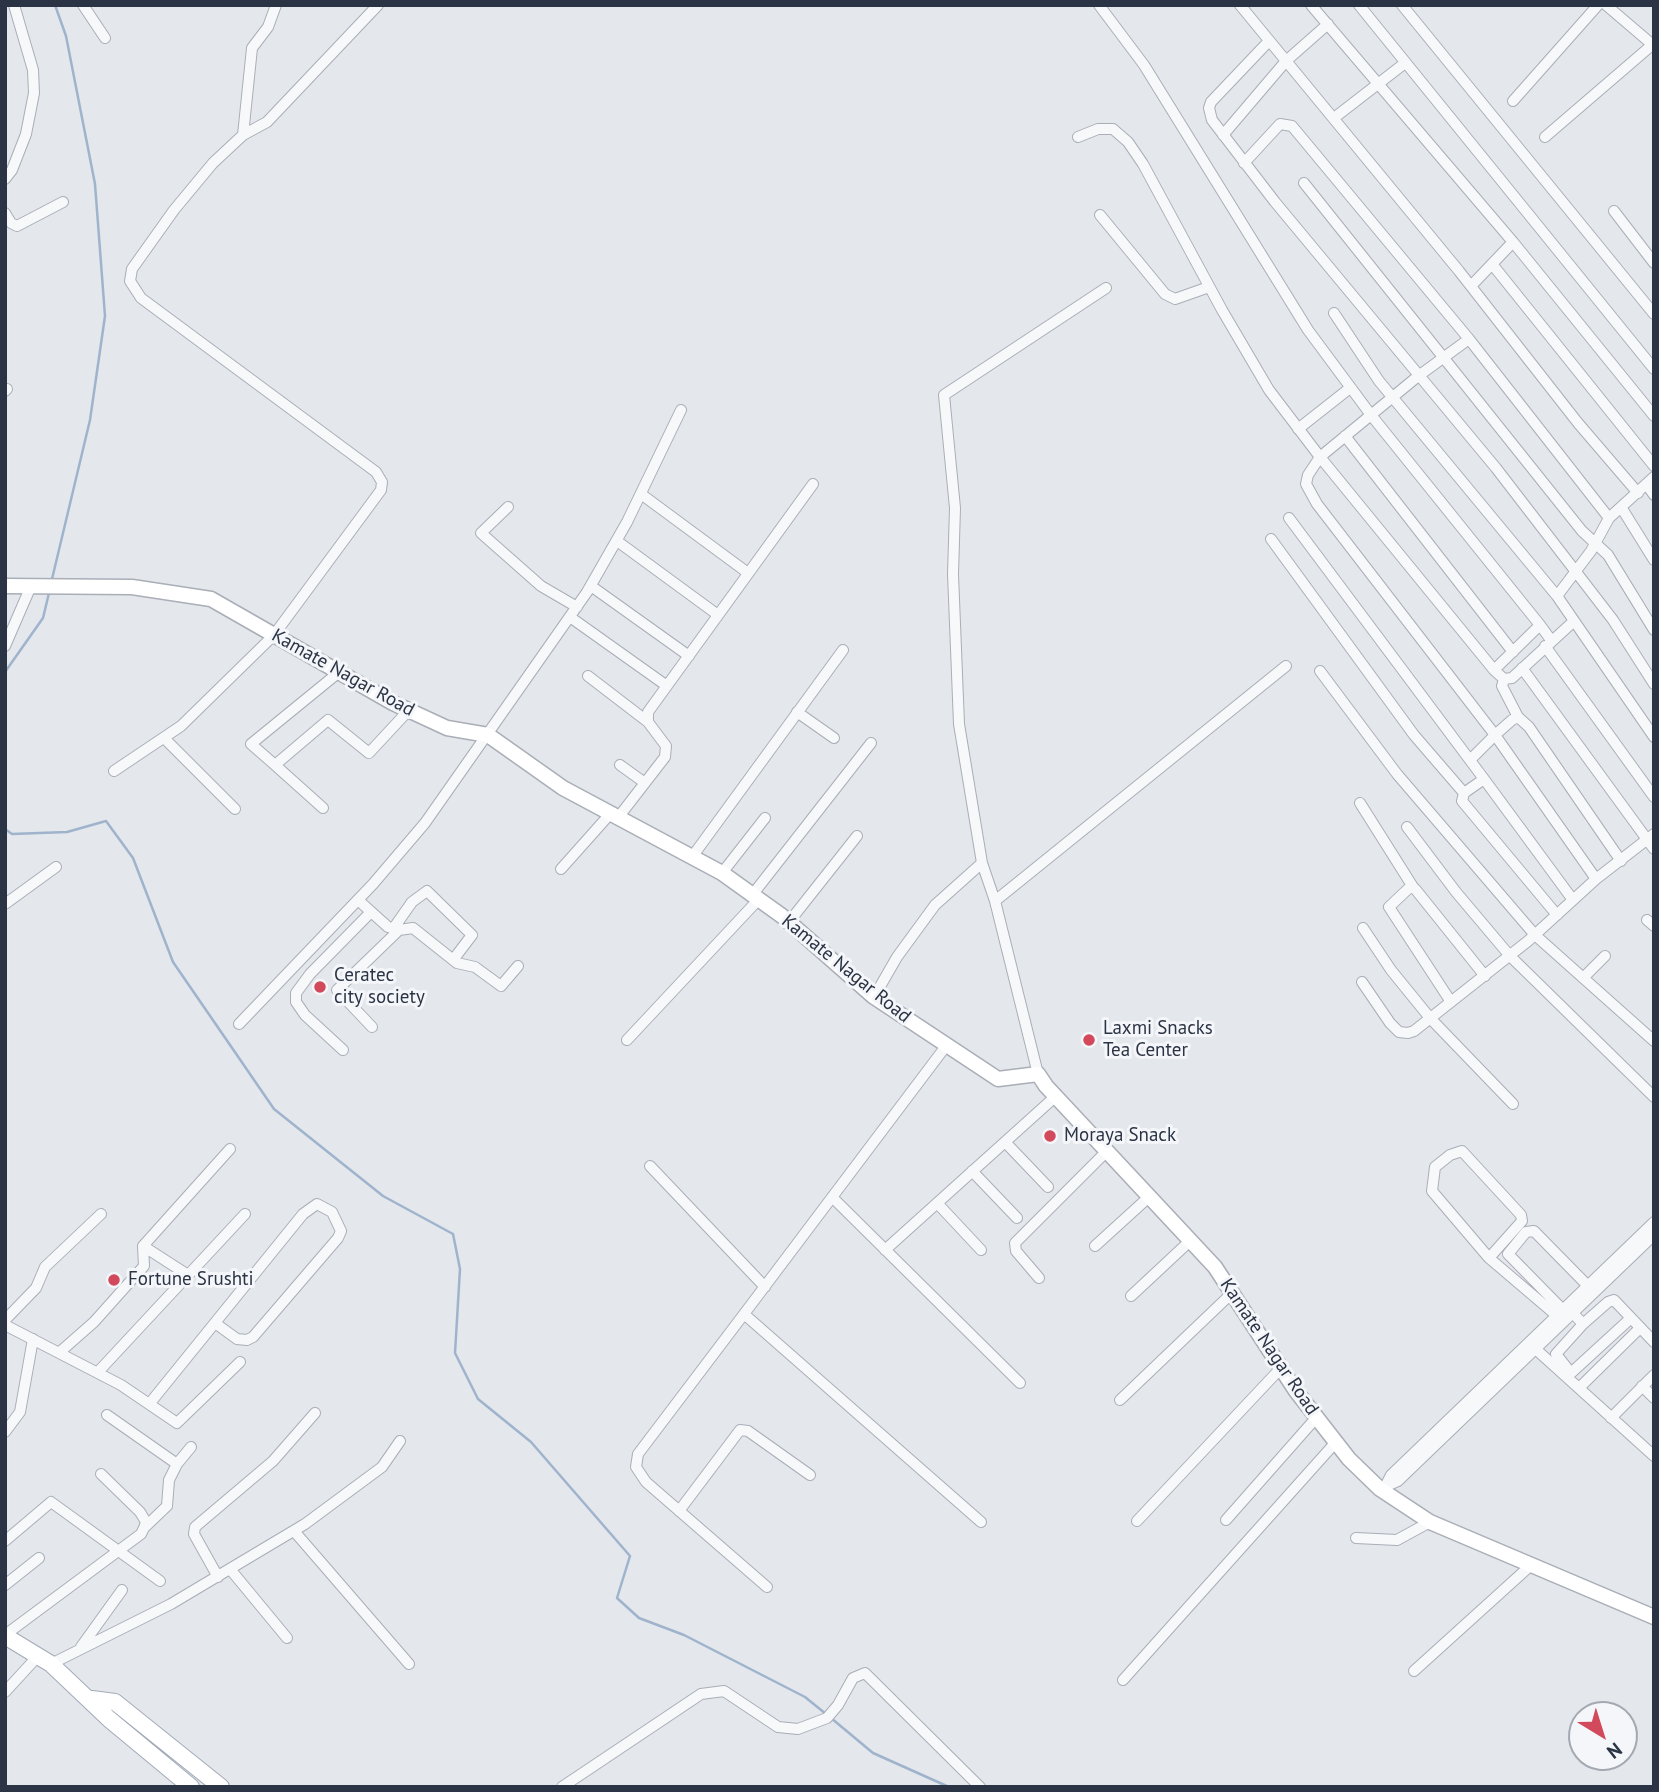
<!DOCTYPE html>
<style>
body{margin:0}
#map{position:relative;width:1659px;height:1792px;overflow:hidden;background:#e4e7ec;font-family:"PT Sans",sans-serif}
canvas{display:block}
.frame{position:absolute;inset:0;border:7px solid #2b3445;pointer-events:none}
.north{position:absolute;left:1568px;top:1701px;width:70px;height:70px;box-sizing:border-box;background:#f4f6f9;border:2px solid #a4a8b1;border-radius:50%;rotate:142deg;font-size:19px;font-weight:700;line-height:28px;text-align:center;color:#2b3445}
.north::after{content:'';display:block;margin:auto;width:24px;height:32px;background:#d1495b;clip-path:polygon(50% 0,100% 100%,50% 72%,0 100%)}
</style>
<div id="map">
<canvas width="1659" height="1792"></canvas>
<div class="frame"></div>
<div class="north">N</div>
</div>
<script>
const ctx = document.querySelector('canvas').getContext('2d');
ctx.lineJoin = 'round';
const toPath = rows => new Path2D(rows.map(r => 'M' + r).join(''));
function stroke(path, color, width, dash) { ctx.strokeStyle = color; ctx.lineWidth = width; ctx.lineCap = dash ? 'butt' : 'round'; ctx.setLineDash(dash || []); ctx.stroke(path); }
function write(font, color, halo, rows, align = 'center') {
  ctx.font = font + ' "PT Sans",sans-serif'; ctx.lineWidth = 6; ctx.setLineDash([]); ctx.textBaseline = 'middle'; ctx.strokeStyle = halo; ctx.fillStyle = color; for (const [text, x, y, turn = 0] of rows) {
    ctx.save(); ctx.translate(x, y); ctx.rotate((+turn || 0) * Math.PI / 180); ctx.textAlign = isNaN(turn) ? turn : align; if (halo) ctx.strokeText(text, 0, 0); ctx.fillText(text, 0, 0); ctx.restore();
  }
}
const stream = toPath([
 [52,579,90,420,105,316,95,184,66,36,55,5],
 [5,672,43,618,49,593],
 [5,829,12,834,67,832,106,821,133,858,173,962,274,1109,383,1196,453,1234,460,1269,455,1353,478,1399,531,1442,630,1556,617,1598,639,1618,684,1635,805,1697,826,1714],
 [831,1718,873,1753,949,1787]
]);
const street = toPath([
 [83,5,105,38],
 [1099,5,1144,65,1308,330,1371,415,1540,625],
 [1240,5,1459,271,1578,423,1638,493],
 [1311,5,1513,242,1654,416],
 [1359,5,1654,369],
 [1402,5,1654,314],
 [1606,5,1654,46],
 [1269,41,1211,102,1209,108,1212,120,1275,202,1496,468,1613,620,1654,684],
 [1513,101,1598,5],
 [1334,118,1405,63],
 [243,135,267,122,378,5],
 [1223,135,1286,61,1328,24],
 [1078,137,1098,129,1113,129,1128,142,1143,164,1222,310,1269,390,1320,457,1494,670,1504,679,1512,678,1574,621],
 [1545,137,1652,45],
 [1244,163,1280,124,1292,126,1469,339],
 [5,179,12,170,26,134,34,93,33,70,14,5],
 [1304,183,1582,531,1608,555,1654,630],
 [1614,211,1654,263],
 [5,213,11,223,17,226,63,202],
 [1100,215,1165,294,1175,299,1209,287],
 [1492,264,1654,466],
 [1471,286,1513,242],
 [1334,313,1379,381,1557,596],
 [5,391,7,389],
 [1298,429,1350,388],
 [1345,436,1513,652],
 [1654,477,1609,518,1591,551,1557,596,1654,737],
 [1647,485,1654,495],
 [641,494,748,573],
 [508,507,481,533,541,586,577,607],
 [1621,507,1654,560],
 [1289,518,1484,779],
 [1271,539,1414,735,1464,793,1484,779,1573,900],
 [617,541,718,615],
 [591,586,689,656],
 [570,617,667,686],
 [5,646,31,586],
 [1545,646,1654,797],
 [1522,668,1654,849],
 [1494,670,1540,625,1551,640],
 [1320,671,1397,774,1535,935,1654,1041],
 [588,676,648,722],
 [1504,679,1502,686,1518,717],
 [797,712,834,738],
 [164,738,235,809],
 [1471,759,1495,735,1317,504,1306,484,1308,475,1320,457,1417,377,1469,339,1609,518],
 [275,765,251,744,338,673],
 [620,765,645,783],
 [114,771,181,726,274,635,381,490,382,482,376,472,141,298,130,281,132,269,174,210,213,163,243,135,252,48,268,27,276,5],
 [1464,793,1462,801,1557,915],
 [1360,803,1413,887],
 [323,808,275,765,328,720,369,753,408,711],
 [617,819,665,757,666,746,648,722,648,712,813,484],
 [1407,827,1456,892,1510,956,1654,1097],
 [692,857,843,650],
 [561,869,610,814],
 [722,873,765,818],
 [1596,879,1495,735,1512,720,1518,717,1529,727,1621,861],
 [753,894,871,743],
 [358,900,388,927,399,930,413,928,457,963,475,967,501,986,518,966],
 [995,901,1286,666],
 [5,904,56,867],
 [1647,920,1654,926],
 [789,922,857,836],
 [1363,928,1391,970,1430,1018,1513,1104],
 [393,929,412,902,427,891,472,935,453,960],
 [1583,978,1605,956],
 [1362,982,1390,1023,1399,1032,1408,1033,1414,1031,1528,941,1596,879,1654,834],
 [874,997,897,957,935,905,982,863],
 [1451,1002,1389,907,1408,889,1413,887,1416,890,1485,976],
 [239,1024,373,884,425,823,587,592,627,522,681,410],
 [372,1027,337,990,399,930],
 [627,1040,759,899],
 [946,1046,744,1314,981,1522],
 [343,1050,305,1015,296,1002,296,993,310,974,371,912],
 [1038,1074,995,901,982,863,959,724,953,574,955,508,944,395,1106,288],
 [1005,1142,1048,1187],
 [650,1166,765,1287],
 [972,1171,1017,1218],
 [832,1197,1020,1383],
 [937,1203,981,1250],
 [143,1246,188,1275],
 [1095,1246,1150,1196],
 [885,1250,1056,1096],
 [1489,1258,1522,1221,1521,1215,1462,1151,1450,1155,1435,1167,1432,1191,1489,1258,1556,1315],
 [1039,1278,1016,1251,1015,1243,1107,1151],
 [1131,1296,1191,1240],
 [1562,1309,1508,1254,1526,1232,1534,1231,1587,1285],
 [1572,1312,1583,1324,1608,1302,1614,1300,1654,1342],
 [744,1314,638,1454,636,1467,646,1482,767,1587],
 [5,1320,36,1288,45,1267,101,1214],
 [1583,1324,1556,1354,1571,1373,1631,1318],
 [5,1325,121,1385,177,1423,240,1362],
 [1530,1344,1654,1456],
 [61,1351,94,1322,144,1266,143,1246,230,1149],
 [98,1372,245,1214],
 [1642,1386,1654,1398],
 [1579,1388,1640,1328],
 [1120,1400,1231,1294],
 [150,1403,303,1214,317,1204,332,1212,341,1231,338,1238,253,1337,247,1340,237,1339,215,1323],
 [107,1415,177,1464],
 [1611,1418,1654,1375],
 [5,1432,20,1412,33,1339],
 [1387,1483,1391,1475,1654,1222],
 [1380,1489,1398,1481,1654,1235],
 [679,1511,740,1430,748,1431,810,1475],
 [1226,1520,1316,1418],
 [1137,1521,1280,1369],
 [145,1527,167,1506,169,1480,177,1464,191,1447],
 [294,1531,409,1664],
 [1356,1538,1397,1540,1430,1522],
 [5,1541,51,1502,160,1581],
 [230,1569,287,1638],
 [218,1577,194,1534,195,1527,273,1461,315,1413],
 [5,1585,39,1558],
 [5,1635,141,1534,144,1528,146,1522,140,1512,101,1474],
 [81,1647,122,1590],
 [51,1664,171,1604,305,1524,382,1467,400,1441],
 [1414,1671,1530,1566],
 [1123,1680,1336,1442],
 [5,1692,38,1656],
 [562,1787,701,1694,724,1691,778,1727,798,1729,827,1718,838,1705,853,1678,865,1673,980,1787]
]);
const secondary = toPath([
 [5,586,132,587,211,599,393,703,447,728,488,735,563,788,722,873,782,916,874,997,998,1079,1038,1074,1046,1086,1215,1267,1296,1391,1349,1459,1380,1489,1430,1522,1654,1617]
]);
const primary = toPath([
 [5,1636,51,1664,109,1719,191,1787],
 [92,1699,115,1702,221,1787]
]);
const markers = [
 [320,987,7,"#d1495b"],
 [1089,1040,7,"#d1495b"],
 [1050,1136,7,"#d1495b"],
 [114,1280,7,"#d1495b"]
];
const streetNames = [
 ["Kamate Nagar Road",343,673,29],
 ["Kamate Nagar Road",846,969,39],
 ["Kamate Nagar Road",1269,1347,56]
];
const poiNames = [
 ["Ceratec",334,976],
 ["city society",334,998],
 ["Laxmi Snacks",1103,1029],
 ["Tea Center",1103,1051],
 ["Moraya Snack",1064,1136],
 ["Fortune Srushti",128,1280]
];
stroke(stream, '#9fb4cc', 2.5);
stroke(street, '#a9aeb7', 12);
stroke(secondary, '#a9aeb7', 17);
stroke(primary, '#a3abb8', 18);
stroke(street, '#f7f8fa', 10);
stroke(secondary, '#fff', 14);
stroke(primary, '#fff', 16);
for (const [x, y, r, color] of markers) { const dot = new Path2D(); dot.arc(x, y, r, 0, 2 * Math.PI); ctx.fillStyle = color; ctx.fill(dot); stroke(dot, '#f4f6f9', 2.5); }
write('19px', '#2b3445', '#f4f6f9', streetNames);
write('19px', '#2b3445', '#f4f6f9', poiNames, 'left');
</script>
